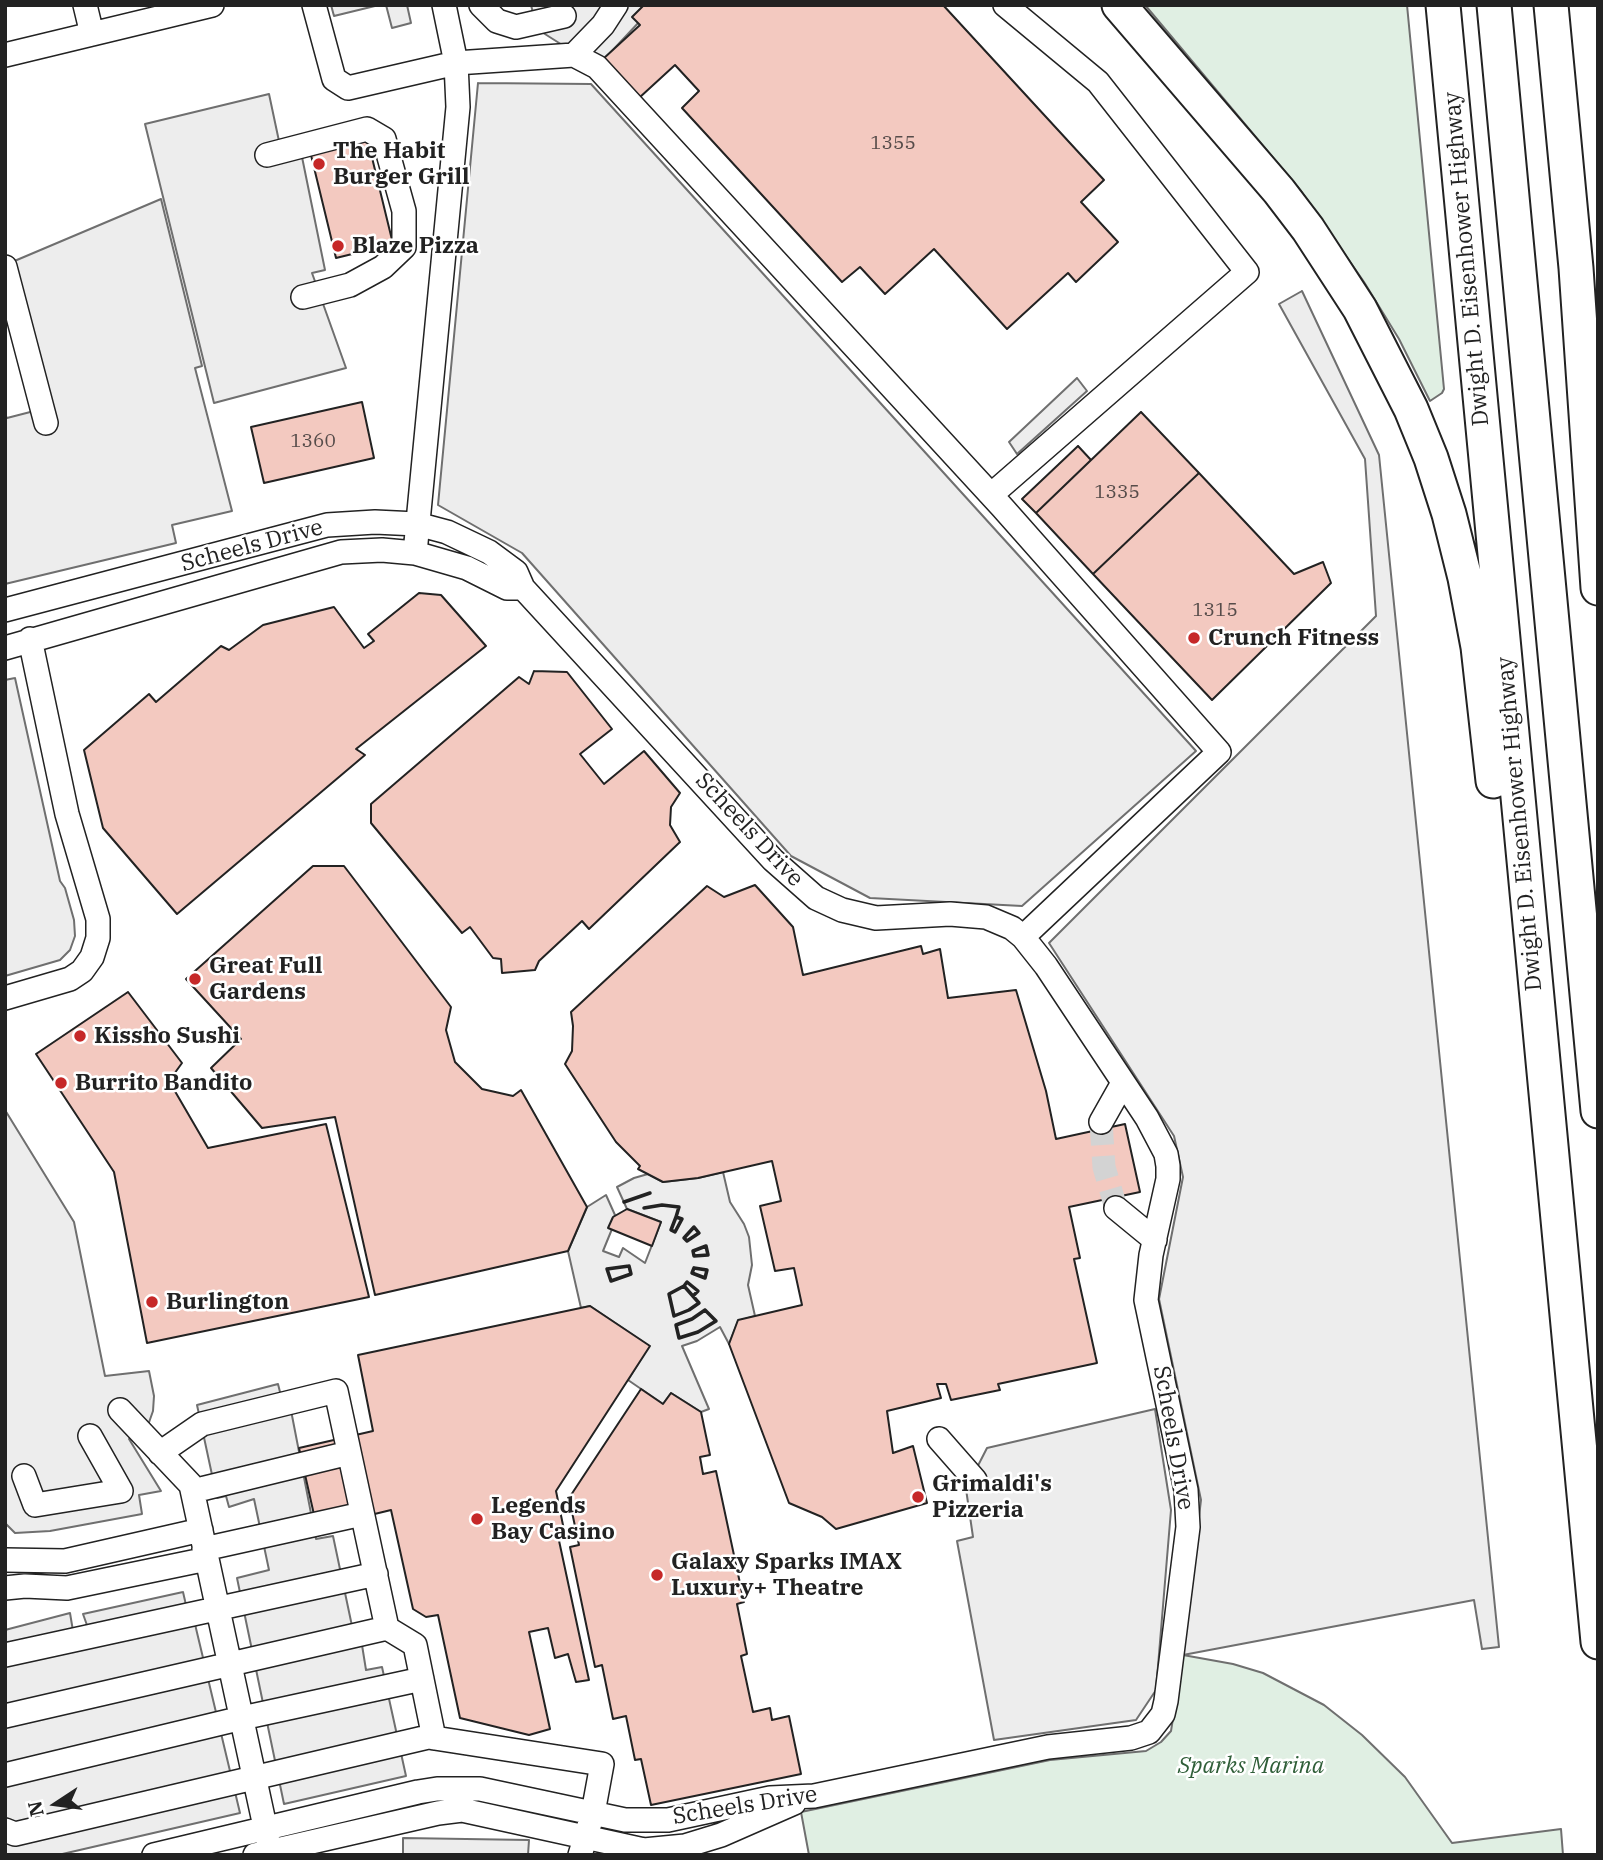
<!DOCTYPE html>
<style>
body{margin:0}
#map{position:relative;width:1603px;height:1860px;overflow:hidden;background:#fff;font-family:"IBM Plex Serif",serif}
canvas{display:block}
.frame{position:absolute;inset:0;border:7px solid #222;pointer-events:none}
.north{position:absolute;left:21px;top:1769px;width:70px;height:70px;-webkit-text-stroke:5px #fff;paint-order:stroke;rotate:257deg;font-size:19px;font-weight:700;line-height:28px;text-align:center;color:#222}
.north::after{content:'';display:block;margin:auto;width:24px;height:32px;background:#222;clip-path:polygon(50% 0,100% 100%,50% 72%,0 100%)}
</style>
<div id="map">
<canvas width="1603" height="1860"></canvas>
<div class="frame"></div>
<div class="north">N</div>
</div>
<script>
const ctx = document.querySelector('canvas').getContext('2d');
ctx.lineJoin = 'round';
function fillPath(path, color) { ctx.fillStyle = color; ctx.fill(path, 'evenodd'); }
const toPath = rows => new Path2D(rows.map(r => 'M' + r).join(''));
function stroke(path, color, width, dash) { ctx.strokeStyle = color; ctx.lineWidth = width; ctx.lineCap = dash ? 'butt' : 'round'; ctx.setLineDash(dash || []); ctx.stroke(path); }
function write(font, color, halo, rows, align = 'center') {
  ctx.font = font + ' "IBM Plex Serif",serif'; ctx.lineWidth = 5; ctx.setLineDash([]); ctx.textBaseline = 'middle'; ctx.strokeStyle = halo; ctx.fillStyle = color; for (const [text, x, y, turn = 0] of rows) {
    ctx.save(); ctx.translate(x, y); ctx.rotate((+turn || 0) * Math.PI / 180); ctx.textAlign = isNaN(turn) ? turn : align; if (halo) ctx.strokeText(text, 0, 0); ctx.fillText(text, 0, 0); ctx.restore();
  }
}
const green = toPath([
 [1145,5,1407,5,1444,389,1442,393,1430,401,1399,339,1364,282,1301,191,1145,5],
 [1183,1655,1233,1664,1263,1673,1324,1705,1362,1735,1405,1777,1452,1843,1561,1829,1563,1855,809,1855,801,1812,1050,1760,1146,1751,1161,1742,1171,1731,1183,1655]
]);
const parking = toPath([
 [331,5,379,5,334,16,331,5],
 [386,5,407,5,411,23,392,28,386,5],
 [531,5,655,5,597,67,537,29,531,5],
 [478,83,591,84,1196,751,1022,906,870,898,791,856,522,553,438,505,478,83],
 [269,94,283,160,302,157,325,270,312,273,346,368,214,403,145,124,269,94],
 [161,199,202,366,195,368,232,511,172,525,176,543,5,584,5,415,7,418,42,409,5,265,161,199],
 [1302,291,1379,455,1499,1647,1482,1649,1474,1600,1183,1655,1201,1500,1159,1299,1183,1177,1174,1136,1049,943,1376,616,1365,459,1279,304,1302,291],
 [1077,378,1087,391,1017,454,1009,442,1077,378],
 [15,678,60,881,65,888,74,920,75,936,70,950,60,960,5,976,5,680,15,678],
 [5,1110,74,1222,105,1376,149,1371,154,1396,153,1411,147,1428,129,1439,161,1491,139,1495,142,1514,50,1531,15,1533,5,1523,5,1110],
 [723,1172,730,1202,744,1224,749,1237,752,1265,748,1285,755,1316,738,1321,729,1344,720,1327,697,1341,682,1346,709,1409,701,1412,671,1393,663,1404,628,1380,649,1346,590,1306,581,1308,568,1251,587,1207,606,1195,615,1215,609,1227,612,1229,603,1251,619,1257,623,1248,645,1263,661,1222,627,1209,617,1187,634,1178,648,1174,663,1182,698,1178,723,1172],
 [278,1384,281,1396,288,1395,316,1539,333,1536,352,1626,362,1645,366,1670,382,1667,406,1776,284,1804,237,1578,269,1570,254,1499,229,1507,226,1496,217,1498,197,1405,278,1384],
 [1155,1409,1171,1510,1156,1690,1136,1720,994,1740,957,1541,973,1537,966,1489,987,1448,1155,1409],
 [183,1592,186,1605,194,1620,240,1813,58,1855,5,1855,5,1630,70,1613,73,1631,88,1628,83,1614,183,1592],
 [403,1838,529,1840,528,1855,403,1855,403,1838]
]);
const building = toPath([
 [644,5,943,5,1104,180,1081,202,1118,242,1076,282,1068,273,1007,329,934,249,885,294,860,267,842,282,682,108,699,91,675,65,639,98,603,59,640,25,632,17,644,5],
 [367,137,393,244,336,258,310,151,367,137],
 [362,402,374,458,264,483,251,427,362,402],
 [1141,412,1199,473,1093,574,1036,513,1141,412],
 [1078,446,1091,460,1036,513,1022,499,1078,446],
 [1199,473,1294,574,1323,562,1331,583,1212,700,1093,574,1199,473],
 [419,593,441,595,486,646,356,749,365,755,177,914,103,828,84,750,149,694,156,702,221,646,229,650,263,625,334,607,364,648,374,641,368,634,419,593],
 [534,671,567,672,612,729,580,754,604,784,644,751,680,793,671,807,670,825,680,842,589,929,582,921,539,961,535,970,502,973,501,959,493,958,470,927,462,933,371,823,371,804,519,677,529,684,534,671],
 [313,866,344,866,451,1007,446,1030,455,1062,482,1089,513,1096,521,1090,587,1207,568,1251,375,1295,335,1117,262,1128,211,1068,241,1039,186,979,313,866],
 [755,885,793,927,803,975,921,946,923,954,940,949,948,998,1016,990,1046,1091,1056,1139,1125,1124,1140,1192,1069,1207,1080,1258,1074,1259,1097,1363,998,1384,1000,1390,951,1400,946,1384,937,1384,941,1398,887,1411,893,1453,913,1446,927,1503,836,1529,822,1517,789,1503,729,1344,738,1320,802,1305,794,1268,775,1271,760,1206,781,1201,772,1161,698,1178,663,1182,638,1169,640,1166,616,1142,565,1064,572,1051,573,1026,571,1012,707,886,724,897,755,885],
 [128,992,182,1063,169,1081,208,1148,326,1124,369,1297,147,1343,114,1172,36,1054,128,992],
 [627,1209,661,1222,652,1246,608,1228,613,1217,627,1209],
 [590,1306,650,1346,556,1491,564,1530,558,1536,589,1680,576,1682,568,1654,555,1658,548,1628,529,1632,550,1729,529,1735,460,1718,438,1615,426,1617,413,1609,391,1510,317,1528,299,1448,373,1431,358,1355,590,1306],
 [641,1389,663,1404,671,1393,701,1412,710,1455,700,1457,703,1474,716,1471,744,1602,737,1604,747,1654,741,1656,753,1712,770,1708,772,1720,789,1716,801,1774,651,1805,641,1759,635,1760,626,1716,613,1719,602,1665,595,1667,570,1547,579,1545,569,1498,641,1389]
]);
const minorTunnel = toPath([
 [1101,1122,1104,1167,1116,1208]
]);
const minor = toPath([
 [85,5,92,34],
 [314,5,334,79,348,88,456,63,574,55,597,67,1002,507,1219,752,1023,937],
 [481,5,497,21,516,27,564,16],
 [5,55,212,5],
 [574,55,603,25,616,5],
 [267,155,367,129,384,139,404,211,404,247,383,267,350,285,303,297],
 [5,267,46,423],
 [991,495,1247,272,1098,82,1005,5],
 [415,553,458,107,456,63,444,5],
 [5,610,327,525,375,522,417,524,447,532,489,552,516,572,523,588,773,860,816,898,842,910,876,918,950,914,986,917,1012,928,1023,937,1046,966,1147,1118,1166,1154,1168,1166,1168,1179,1151,1255,1146,1300,1186,1490,1188,1527,1166,1701,1163,1714,1149,1732,1131,1738,1048,1747,814,1796,770,1798,668,1820,625,1820,480,1789,437,1789,418,1792,154,1855],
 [5,648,341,552,382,550,415,553,467,568,507,588,523,588],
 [5,998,70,979,82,971,92,957,98,938,98,919,67,814,30,639],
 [1101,1122,1123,1083],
 [1116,1208,1155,1240],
 [120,1410,191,1485,269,1845],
 [939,1439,975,1480],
 [160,1453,202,1424,336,1391,387,1628,415,1645,434,1738],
 [24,1476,35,1505,121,1491,90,1436],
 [193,1491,349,1453],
 [204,1549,362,1514],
 [5,1560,65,1561,201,1530],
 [5,1588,25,1586,67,1588,207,1559],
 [5,1655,376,1574],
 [5,1716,387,1628],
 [5,1775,242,1718,422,1679],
 [5,1830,15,1834,428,1737,602,1764,593,1813,580,1855],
 [255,1855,438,1813,462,1810,644,1850,685,1846,721,1835,794,1803]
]);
const highway = toPath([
 [1119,5,1279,191,1308,229,1360,309,1411,409,1431,458,1449,514,1465,578,1478,647,1493,781],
 [1443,5,1598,1642],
 [1494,5,1598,1111],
 [1551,5,1576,268,1598,588]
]);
const wall = toPath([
 [624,1202,650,1193],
 [644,1208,662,1205,679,1207,676,1217],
 [676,1217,682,1219,675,1232,671,1230,676,1217],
 [694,1227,699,1233,687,1241,684,1238,694,1227],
 [706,1246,708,1255,694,1256,693,1251,706,1246],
 [629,1266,631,1274,611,1281,607,1269,629,1266],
 [694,1268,707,1270,705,1278,692,1273,694,1268],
 [684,1286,669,1294,674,1316,689,1310,699,1303,684,1286,687,1282,698,1291,693,1296],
 [705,1310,716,1321,698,1332,679,1338,676,1325,692,1319,705,1310]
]);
const markers = [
 [319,164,7,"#c62828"],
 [338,246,7,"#c62828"],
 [1194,638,7,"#c62828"],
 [195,979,7,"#c62828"],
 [80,1036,7,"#c62828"],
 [61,1083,7,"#c62828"],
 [152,1302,7,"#c62828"],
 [918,1497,7,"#c62828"],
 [477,1519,7,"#c62828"],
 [657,1575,7,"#c62828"]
];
const numberNames = [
 ["1355",893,144],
 ["1360",313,442],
 ["1335",1117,493],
 ["1315",1215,611]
];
const poiNames = [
 ["The Habit",333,151],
 ["Burger Grill",333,177],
 ["Blaze Pizza",352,246],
 ["Crunch Fitness",1208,638],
 ["Great Full",209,966],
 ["Gardens",209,992],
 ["Kissho Sushi",94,1036],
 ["Burrito Bandito",75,1083],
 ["Burlington",166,1302],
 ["Grimaldi's",932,1484],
 ["Pizzeria",932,1510],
 ["Legends",491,1506],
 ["Bay Casino",491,1532],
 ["Galaxy Sparks IMAX",671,1562],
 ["Luxury+ Theatre",671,1588]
];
const streetNames = [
 ["Dwight D. Eisenhower Highway",1467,259,-95],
 ["Scheels Drive",252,546,-15],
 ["Dwight D. Eisenhower Highway",1520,824,-95],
 ["Scheels Drive",749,830,47],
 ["Scheels Drive",1173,1438,80],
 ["Scheels Drive",745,1806,-9]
];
const parkNames = [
 ["Sparks Marina",1251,1766]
];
fillPath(green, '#e0efe3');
stroke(green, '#6f6f6f', 2);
fillPath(parking, '#ededed');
stroke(parking, '#6f6f6f', 2);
fillPath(building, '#f3c9c0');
stroke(building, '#222', 2);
stroke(minorTunnel, '#d3d3d3', 23, [23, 11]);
stroke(minor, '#222', 26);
stroke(highway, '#222', 37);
stroke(minor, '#fff', 23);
stroke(highway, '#fff', 33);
stroke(wall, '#222', 3.5);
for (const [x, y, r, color] of markers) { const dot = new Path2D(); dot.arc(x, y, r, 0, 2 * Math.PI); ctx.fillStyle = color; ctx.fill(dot); stroke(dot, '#fff', 2.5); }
write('19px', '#564c4a', null, numberNames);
write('bold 23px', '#222', '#fff', poiNames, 'left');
write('23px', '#222', '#fff', streetNames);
write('italic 23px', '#2f5e38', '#fff', parkNames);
</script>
